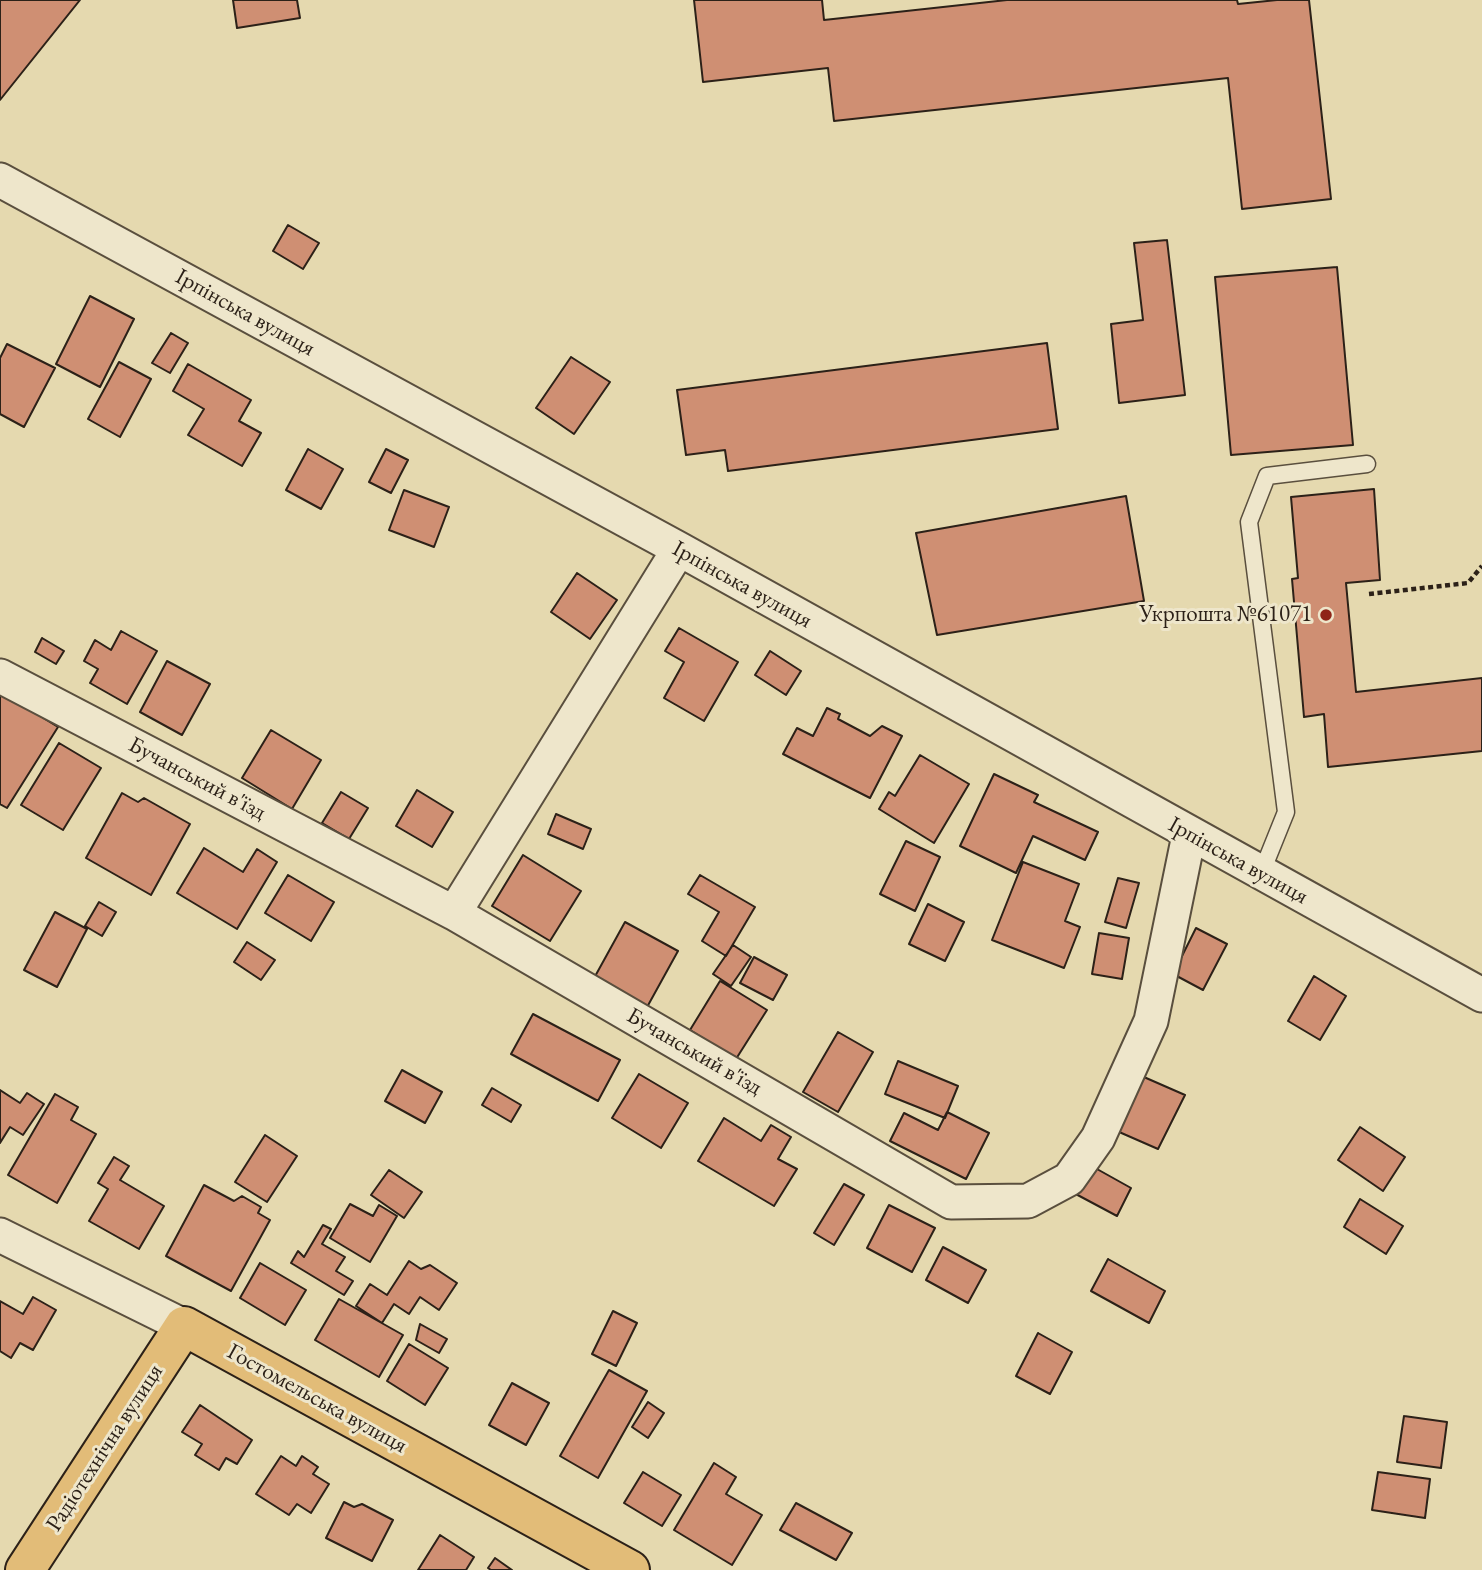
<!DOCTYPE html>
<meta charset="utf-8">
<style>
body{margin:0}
canvas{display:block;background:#e5d9af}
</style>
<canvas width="1482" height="1570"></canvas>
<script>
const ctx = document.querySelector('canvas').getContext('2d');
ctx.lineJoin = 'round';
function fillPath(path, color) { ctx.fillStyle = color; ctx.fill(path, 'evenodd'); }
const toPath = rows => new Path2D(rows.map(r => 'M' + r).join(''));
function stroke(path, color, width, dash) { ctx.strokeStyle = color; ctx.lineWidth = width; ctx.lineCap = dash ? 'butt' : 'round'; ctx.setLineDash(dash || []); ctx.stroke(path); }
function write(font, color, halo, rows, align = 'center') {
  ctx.font = font + ' "EB Garamond",serif'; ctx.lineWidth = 6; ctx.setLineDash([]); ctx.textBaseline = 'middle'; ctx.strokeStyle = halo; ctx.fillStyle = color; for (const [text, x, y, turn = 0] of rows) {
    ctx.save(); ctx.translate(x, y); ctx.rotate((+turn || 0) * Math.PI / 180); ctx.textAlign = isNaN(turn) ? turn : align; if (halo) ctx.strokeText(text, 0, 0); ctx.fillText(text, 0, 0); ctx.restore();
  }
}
const building = toPath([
 [0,0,80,0,0,100,0,0],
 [233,0,297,0,300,18,237,28,233,0],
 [694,0,822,0,824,20,1007,0,1237,0,1238,4,1277,0,1309,0,1331,199,1242,209,1228,78,834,121,828,68,703,82,694,0],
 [288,225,319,243,303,269,273,251,288,225],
 [1167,240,1185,395,1119,403,1111,324,1143,320,1134,243,1167,240],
 [1337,267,1353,445,1231,455,1215,277,1337,267],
 [90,296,134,319,100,387,56,364,90,296],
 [171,333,188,343,170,373,152,363,171,333],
 [1047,343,1058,429,728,471,725,450,686,455,677,390,1047,343],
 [7,344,55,368,24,427,0,414,0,358,7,344],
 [571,357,610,382,574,434,536,408,571,357],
 [119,362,151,379,120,437,88,419,119,362],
 [188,364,251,400,239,421,261,433,242,466,188,435,204,409,173,391,188,364],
 [308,449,343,469,321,509,286,490,308,449],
 [386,449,408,460,391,493,369,482,386,449],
 [1374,489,1380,580,1346,583,1356,692,1482,678,1482,751,1328,767,1324,714,1304,717,1292,579,1298,578,1291,497,1374,489],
 [404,490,449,507,434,547,389,530,404,490],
 [1126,496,1144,601,937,635,916,533,1126,496],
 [577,573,617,600,590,639,551,612,577,573],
 [679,628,738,662,704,721,664,698,684,662,665,651,679,628],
 [121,631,157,651,127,704,90,683,98,669,84,661,95,640,111,650,121,631],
 [42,638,64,651,56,664,35,652,42,638],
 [770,651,801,671,786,695,755,675,770,651],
 [167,661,210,684,182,735,140,712,167,661],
 [0,691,58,727,7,808,0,804,0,691],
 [827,708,840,714,838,719,870,736,882,726,902,736,870,798,783,754,797,728,813,736,827,708],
 [271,730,321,760,292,809,242,778,271,730],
 [59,743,101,768,63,830,21,805,59,743],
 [920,755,969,784,934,843,879,809,889,792,895,796,920,755],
 [994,774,1038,795,1034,802,1098,832,1085,860,1033,836,1016,873,960,846,994,774],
 [417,790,453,812,432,847,396,826,417,790],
 [341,792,368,808,349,839,322,823,341,792],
 [122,793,138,802,144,798,190,824,151,895,86,858,122,793],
 [556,814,591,829,583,849,548,834,556,814],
 [906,841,940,857,915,911,880,894,906,841],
 [204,848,243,872,257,849,277,862,237,929,177,893,204,848],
 [523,855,581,891,550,941,492,906,523,855],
 [1023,862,1079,884,1065,921,1080,927,1064,968,992,940,1023,862],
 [288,875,334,902,311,941,265,913,288,875],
 [700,875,755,907,726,956,702,941,719,912,688,894,700,875],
 [1118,878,1139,883,1126,928,1105,922,1118,878],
 [99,902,116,912,102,936,85,926,99,902],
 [928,904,964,922,945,961,909,944,928,904],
 [55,912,87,929,57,987,24,970,55,912],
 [625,922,678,951,646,1009,593,980,625,922],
 [1196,928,1227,944,1203,990,1173,974,1196,928],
 [1099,933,1129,938,1122,979,1092,974,1099,933],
 [247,942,275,960,261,980,234,962,247,942],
 [733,945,751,957,731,986,713,974,733,945],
 [754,957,787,975,773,1000,740,983,754,957],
 [1314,976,1346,996,1320,1040,1288,1021,1314,976],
 [720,981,767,1010,736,1059,690,1030,720,981],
 [533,1014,620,1060,598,1101,511,1054,533,1014],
 [838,1032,873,1052,838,1112,803,1092,838,1032],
 [898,1061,958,1086,945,1118,885,1094,898,1061],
 [402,1070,442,1092,425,1123,385,1101,402,1070],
 [639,1074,688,1103,661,1148,612,1118,639,1074],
 [1137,1074,1185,1095,1158,1149,1110,1128,1137,1074],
 [492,1088,521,1105,511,1122,482,1105,492,1088],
 [0,1090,20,1103,27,1093,44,1104,23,1135,10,1127,0,1143,0,1090],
 [55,1094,78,1107,71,1120,96,1134,57,1203,8,1175,55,1094],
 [947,1112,989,1133,966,1179,890,1141,904,1113,938,1130,947,1112],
 [724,1118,761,1141,771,1125,791,1137,778,1159,797,1169,774,1206,698,1161,724,1118],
 [1360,1127,1405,1157,1383,1191,1338,1160,1360,1127],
 [265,1135,297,1156,267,1202,235,1182,265,1135],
 [114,1157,129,1166,120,1180,164,1206,139,1249,89,1221,108,1189,98,1183,114,1157],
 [1088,1164,1131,1188,1117,1216,1072,1192,1088,1164],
 [389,1170,422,1192,404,1218,371,1195,389,1170],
 [844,1184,864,1195,834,1245,814,1233,844,1184],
 [204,1185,234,1201,242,1196,261,1207,258,1213,270,1220,231,1291,166,1256,204,1185],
 [1360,1199,1403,1226,1386,1254,1344,1227,1360,1199],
 [350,1204,373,1216,379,1205,397,1216,370,1262,330,1238,350,1204],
 [889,1205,935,1228,912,1272,867,1248,889,1205],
 [323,1225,331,1229,322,1244,345,1257,336,1271,353,1281,344,1295,291,1263,298,1251,304,1257,323,1225],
 [943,1247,986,1270,968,1303,926,1280,943,1247],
 [1108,1259,1165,1291,1149,1323,1091,1291,1108,1259],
 [409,1261,421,1269,430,1265,457,1283,439,1310,420,1297,409,1314,394,1304,382,1323,356,1306,370,1284,387,1295,409,1261],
 [260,1263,306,1290,285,1325,240,1298,260,1263],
 [33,1297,56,1310,33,1350,20,1343,11,1358,0,1351,0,1301,23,1314,33,1297],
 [339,1299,403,1335,379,1377,315,1340,339,1299],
 [613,1311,637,1323,616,1366,592,1354,613,1311],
 [420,1324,447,1339,439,1353,416,1340,420,1324],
 [1038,1333,1072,1352,1050,1394,1016,1376,1038,1333],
 [409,1344,448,1368,425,1405,387,1381,409,1344],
 [609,1370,647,1391,598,1478,560,1456,609,1370],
 [512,1383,549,1403,526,1445,489,1425,512,1383],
 [648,1402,664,1413,648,1438,632,1427,648,1402],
 [200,1405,252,1440,237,1464,226,1458,219,1470,195,1455,202,1444,182,1432,200,1405],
 [1404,1416,1447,1422,1441,1468,1397,1462,1404,1416],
 [281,1456,296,1466,302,1456,318,1467,313,1474,329,1484,311,1513,297,1504,289,1515,256,1494,281,1456],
 [714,1463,736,1477,726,1494,762,1515,732,1565,674,1530,714,1463],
 [643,1472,681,1495,662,1526,624,1503,643,1472],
 [1378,1472,1430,1479,1425,1518,1372,1510,1378,1472],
 [344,1502,354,1507,362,1504,393,1520,372,1561,326,1538,344,1502],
 [796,1503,852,1533,836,1560,780,1530,796,1503],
 [440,1535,474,1557,466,1570,418,1570,440,1535],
 [495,1558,512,1570,491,1570,488,1568,495,1558]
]);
const path = toPath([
 [1369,594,1468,583,1482,566]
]);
const service = toPath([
 [1261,874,1286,812,1249,522,1267,476,1367,464]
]);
const minor = toPath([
 [0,180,679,549,1482,995],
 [0,676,454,913,951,1202,1028,1201,1069,1179,1098,1138,1151,1021,1189,835],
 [454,913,679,549],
 [0,1235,184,1326]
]);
const primary = toPath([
 [25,1570,184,1326,630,1570]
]);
const markers = [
 [1326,615,7,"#8f2418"]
];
const streetNames = [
 ["Ірпінська вулиця",245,313,29],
 ["Ірпінська вулиця",742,585,29],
 ["Бучанський в'їзд",197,779,28],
 ["Ірпінська вулиця",1238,861,29],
 ["Бучанський в'їзд",694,1052,30],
 ["Гостомельська вулиця",317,1399,29],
 ["Радіотехнічна вулиця",105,1448,-57]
];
const poiNames = [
 ["Укрпошта №61071",1312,615]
];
fillPath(building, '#cf8f73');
stroke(building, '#2c2118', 2);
stroke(service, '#5a4f3e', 19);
stroke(minor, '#5a4f3e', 37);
stroke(primary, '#2c2118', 42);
stroke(path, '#2c2118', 4.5, [5, 3.5]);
stroke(service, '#eee6cb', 16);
stroke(minor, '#eee6cb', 33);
stroke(primary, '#e2bc78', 38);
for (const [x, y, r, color] of markers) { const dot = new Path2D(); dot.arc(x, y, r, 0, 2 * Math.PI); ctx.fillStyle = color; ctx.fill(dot); stroke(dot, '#eee6cb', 2.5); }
write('23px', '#2c2118', '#eee6cb', streetNames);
write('23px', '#2c2118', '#eee6cb', poiNames, 'right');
</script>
